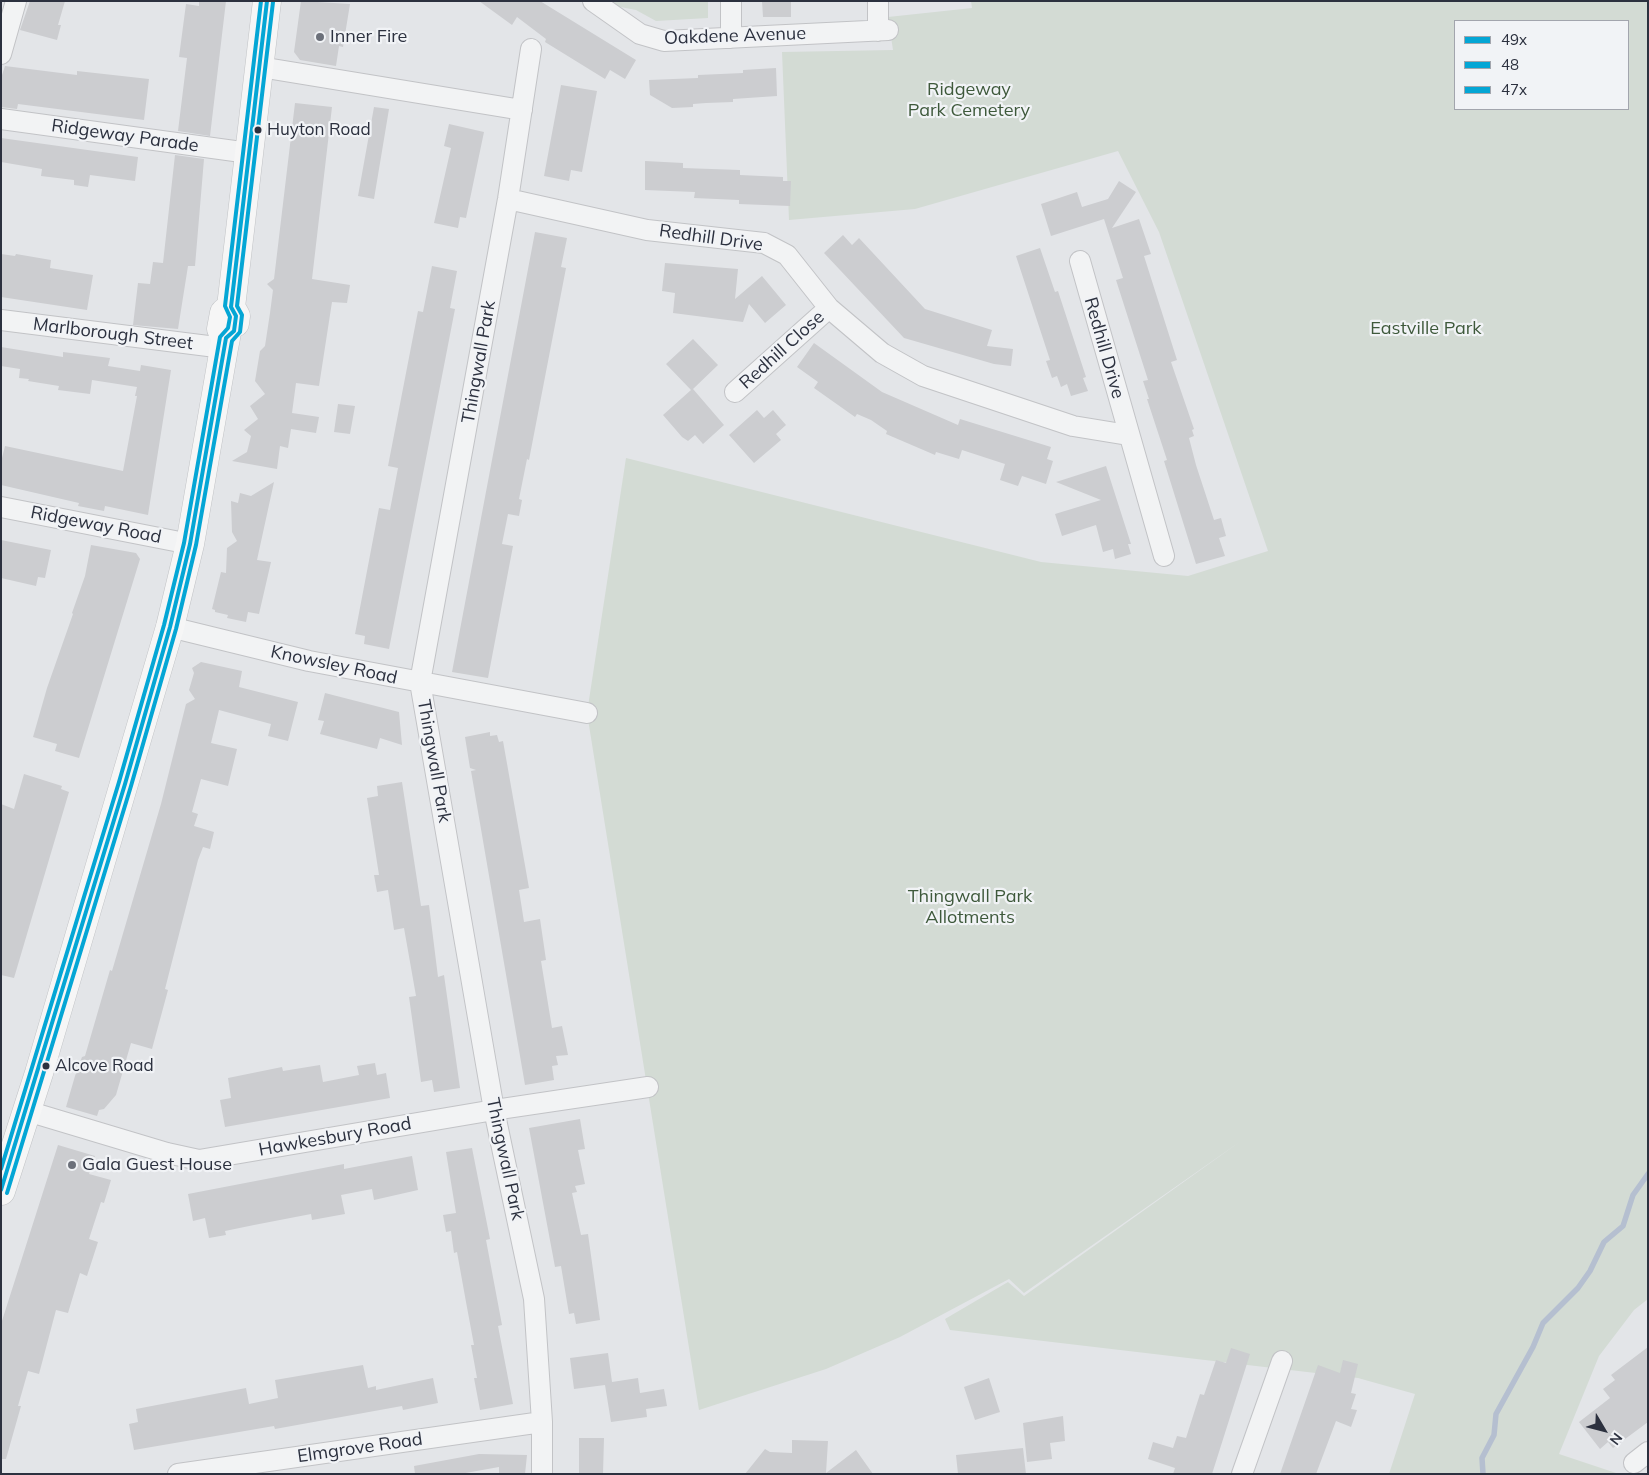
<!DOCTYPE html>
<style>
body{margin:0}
#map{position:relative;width:1649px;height:1475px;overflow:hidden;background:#e3e5e8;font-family:Mulish,sans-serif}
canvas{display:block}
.frame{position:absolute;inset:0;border:2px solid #2c313f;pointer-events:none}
.legend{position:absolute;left:1454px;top:20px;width:175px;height:90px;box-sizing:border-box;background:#f1f3f6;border:1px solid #a2a5ad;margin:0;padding:6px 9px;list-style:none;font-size:15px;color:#2c313f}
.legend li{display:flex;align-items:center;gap:10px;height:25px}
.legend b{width:25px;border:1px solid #a2a5ad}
.north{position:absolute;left:1579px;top:1405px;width:50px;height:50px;-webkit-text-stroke:4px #f1f3f6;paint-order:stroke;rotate:127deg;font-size:14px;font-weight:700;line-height:20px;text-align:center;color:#2c313f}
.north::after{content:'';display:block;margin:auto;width:18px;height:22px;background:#2c313f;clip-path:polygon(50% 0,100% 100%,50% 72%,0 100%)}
</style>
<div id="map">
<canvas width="1649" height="1475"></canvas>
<div class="frame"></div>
<ul class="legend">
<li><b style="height:6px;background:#04a6d5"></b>49x</li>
<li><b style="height:6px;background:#04a6d5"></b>48</li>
<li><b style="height:6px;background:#04a6d5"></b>47x</li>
</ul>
<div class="north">N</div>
</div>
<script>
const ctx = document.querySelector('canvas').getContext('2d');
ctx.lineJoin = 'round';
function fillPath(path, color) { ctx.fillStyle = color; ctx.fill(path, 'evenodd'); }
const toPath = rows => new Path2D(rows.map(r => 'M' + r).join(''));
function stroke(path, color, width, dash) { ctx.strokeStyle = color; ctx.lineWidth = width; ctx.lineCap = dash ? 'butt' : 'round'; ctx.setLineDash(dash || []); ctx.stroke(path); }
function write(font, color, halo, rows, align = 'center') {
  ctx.font = font + ' Mulish,sans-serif'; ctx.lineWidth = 4.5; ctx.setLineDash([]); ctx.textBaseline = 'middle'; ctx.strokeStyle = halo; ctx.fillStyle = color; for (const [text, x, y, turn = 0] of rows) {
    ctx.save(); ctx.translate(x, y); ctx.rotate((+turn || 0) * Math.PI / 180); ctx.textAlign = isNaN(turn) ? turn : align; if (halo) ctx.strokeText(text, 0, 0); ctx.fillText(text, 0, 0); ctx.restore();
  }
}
const green = toPath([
 [602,1,708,1,708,18,656,21,636,10,605,4],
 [971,1,1648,1,1648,1299,1634,1310,1599,1356,1559,1454,1619,1474,1389,1474,1415,1394,1358,1378,950,1330,945,1319,1008,1282,1024,1296,1241,1141,1024,1293,1009,1279,900,1337,826,1369,699,1410,587,713,626,458,1041,562,1188,576,1268,551,1159,232,1118,151,915,209,789,220,782,52,893,50,888,17,972,8],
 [1455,21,1628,21,1628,109,1455,109]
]);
const stream = toPath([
 [1483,1474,1482,1458,1494,1435,1496,1414,1533,1347,1543,1323,1578,1288,1590,1271,1604,1242,1623,1226,1633,1195,1648,1174]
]);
const building = toPath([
 [30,1,65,1,58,25,61,25,57,40,20,30],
 [199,1,226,1,210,136,178,131,187,58,179,57,186,4,199,6],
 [301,1,350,4,343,47,339,46,336,66,300,60,294,52],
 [479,1,540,1,636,60,625,79,610,70,605,79,545,42,546,39,517,17,512,25],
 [762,1,791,1,791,17,763,17],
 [5,66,77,75,77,71,149,79,144,120,18,104,17,109,1,107,1,78],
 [776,68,777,96,733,99,733,102,706,103,693,104,693,107,672,108,650,95,649,80,698,78,698,75,743,73,743,70],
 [561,85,597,91,582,172,571,170,569,181,544,176],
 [295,103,332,107,312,279,350,285,347,303,332,302,319,386,296,383,292,413,319,417,316,433,291,429,288,448,280,446,277,469,232,461,247,452,251,436,244,430,258,419,250,406,265,394,255,381,260,351,265,346,270,313,273,290,267,284,274,279],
 [374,107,389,109,374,199,358,196],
 [449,124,484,132,466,218,460,217,458,228,434,223,451,148,444,146],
 [1,138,138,157,135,181,90,175,88,187,74,185,74,180,41,176,42,169,1,162],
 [175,155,204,159,195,266,188,266,178,329,133,325,138,283,150,284,153,262,163,263],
 [645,161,683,163,683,168,740,170,740,175,783,177,783,181,791,181,790,206,739,204,739,200,694,198,695,192,645,190],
 [1119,181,1136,192,1112,228,1139,219,1151,254,1144,256,1177,360,1171,362,1194,429,1192,430,1194,436,1189,438,1196,465,1214,520,1221,518,1226,536,1219,538,1225,556,1196,564,1164,461,1167,460,1147,399,1149,399,1143,381,1148,380,1116,280,1123,278,1104,219,1051,236,1041,204,1077,192,1082,207,1108,199],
 [535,232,567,238,561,267,566,268,529,460,527,459,519,499,522,500,519,516,508,514,502,544,513,546,488,678,452,672],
 [843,235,852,245,859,238,925,309,992,330,987,346,1013,349,1011,366,994,364,904,338,824,253],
 [1040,248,1055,292,1058,291,1086,377,1083,378,1088,391,1071,396,1067,384,1061,387,1057,376,1052,378,1046,361,1050,360,1016,256],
 [1,254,15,256,16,254,51,260,50,268,93,275,87,310,1,297],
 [665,263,738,269,735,299,762,276,786,305,765,323,749,304,743,322,673,313,675,293,662,291],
 [432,266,457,271,450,308,455,309,389,649,364,644,365,636,355,634,379,508,390,510,398,468,388,466,418,311,423,312],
 [693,339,718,365,693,389,724,425,703,444,695,435,688,441,682,437,663,415,691,390,666,364],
 [814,343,882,392,958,425,960,419,1051,447,1047,459,1053,461,1046,484,1022,476,1018,486,1000,480,1005,464,962,450,959,459,936,452,935,455,886,434,887,431,871,420,857,414,855,417,814,388,818,382,797,367],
 [1,347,63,357,63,352,110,358,108,366,140,371,141,365,171,370,148,515,105,506,104,511,78,506,79,503,1,485,1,462,5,446,123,471,137,396,135,396,137,387,92,380,90,394,58,390,59,386,28,381,29,379,19,378,20,369,1,366],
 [338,404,355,406,350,434,334,432],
 [757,410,764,418,773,410,786,425,776,434,781,440,754,463,729,435],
 [1106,466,1131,544,1128,544,1131,554,1115,559,1113,549,1103,552,1096,525,1062,536,1055,514,1101,500,1056,482],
 [274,482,257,560,271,562,259,614,248,612,246,622,227,618,228,615,215,612,215,610,212,609,221,572,226,573,227,548,237,541,232,532,231,501,238,503,240,493,251,496],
 [1,540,51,550,45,578,38,577,36,586,1,578],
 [91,545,136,553,140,559,79,758,55,751,57,744,33,737,47,688,73,614,72,613,85,576],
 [201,662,242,671,239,687,298,702,288,741,268,736,271,724,219,710,211,743,237,749,228,786,201,779,192,812,198,814,194,826,214,832,210,849,203,847,198,860,165,989,168,990,152,1049,131,1043,116,1095,104,1109,99,1110,97,1116,66,1107,75,1076,82,1057,85,1056,110,970,112,971,161,804,186,704,195,699,189,690,194,673,192,668],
 [325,693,399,712,402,745,380,738,377,749,320,734,324,721,318,720],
 [490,732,490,736,497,735,499,742,503,741,529,888,519,890,524,922,540,919,546,960,541,961,552,1028,562,1026,568,1055,556,1056,558,1065,552,1066,554,1080,525,1085,471,771,476,770,470,768,465,737],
 [24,774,62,786,61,789,69,792,14,978,1,975,1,804,14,809],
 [402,782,421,906,429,905,438,977,444,975,460,1088,434,1092,432,1080,421,1082,409,997,416,996,404,928,394,930,388,890,377,892,374,875,379,875,367,798,378,796,377,786],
 [375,1063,377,1075,386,1073,390,1098,225,1127,220,1100,231,1098,228,1078,282,1067,283,1071,320,1065,323,1082,359,1075,357,1066],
 [580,1119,585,1149,578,1150,585,1184,575,1186,577,1192,572,1193,581,1235,588,1234,600,1320,576,1324,574,1313,569,1314,561,1266,555,1267,529,1128],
 [58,1145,95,1156,89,1174,111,1180,104,1203,101,1202,89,1239,98,1242,87,1276,80,1273,68,1313,56,1310,39,1374,28,1371,18,1406,21,1406,6,1459,1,1459,1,1324],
 [472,1148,490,1239,486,1240,502,1325,498,1326,513,1404,480,1410,474,1378,477,1378,471,1345,474,1345,466,1302,457,1252,454,1253,451,1231,446,1232,443,1215,456,1213,446,1152],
 [412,1156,418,1190,374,1200,372,1189,341,1195,345,1214,312,1220,311,1214,254,1225,225,1231,226,1235,209,1238,205,1218,193,1221,188,1194,344,1164,344,1169],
 [1648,1347,1648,1422,1613,1448,1608,1442,1600,1449,1579,1422,1610,1398,1603,1389,1615,1380,1611,1375],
 [1231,1348,1250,1354,1212,1474,1173,1474,1175,1468,1148,1459,1153,1442,1173,1448,1177,1436,1186,1438,1200,1394,1204,1395,1216,1360,1226,1363],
 [608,1353,612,1382,638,1378,640,1393,664,1389,667,1406,646,1409,647,1417,611,1422,605,1385,574,1389,570,1358],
 [1343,1360,1358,1364,1351,1393,1356,1394,1351,1409,1357,1410,1351,1427,1336,1421,1316,1474,1280,1474,1318,1365,1340,1373],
 [363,1365,368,1388,376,1386,376,1390,433,1378,438,1403,403,1410,402,1406,275,1429,274,1426,134,1450,129,1424,138,1422,136,1409,246,1388,249,1404,278,1398,275,1380],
 [989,1378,1000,1412,975,1420,964,1387],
 [1063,1416,1065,1441,1050,1443,1052,1459,1027,1462,1023,1423],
 [579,1438,604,1438,603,1474,579,1474],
 [792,1440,828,1441,826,1473,856,1450,873,1474,745,1474,765,1449,770,1452,792,1453],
 [1023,1448,1026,1474,958,1474,956,1455],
 [479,1454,527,1455,525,1474,499,1474,499,1467,460,1474,415,1474,414,1466]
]);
const minor = toPath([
 [593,1,640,34,664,41,888,30],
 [731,1,731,38],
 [878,1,878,31],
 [531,49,508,199,420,682,494,1110,534,1299,542,1422,542,1474],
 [1,54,16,1],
 [260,67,522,110],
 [1,119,249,153],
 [508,199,647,230,764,243,787,255,829,308,882,353,923,376,1073,426,1128,435],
 [1080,261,1164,556],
 [1,320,224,348],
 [735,392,829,308],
 [1,507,190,544],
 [170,627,309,661,587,713],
 [27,1111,167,1153,199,1160,494,1110,648,1087],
 [1634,1463,1648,1452],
 [178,1474,542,1422],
 [1242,1474,1282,1361]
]);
const primary = toPath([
 [235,323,236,316,231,307,267,1],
 [1,1191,39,1073,170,627,190,544,224,348,226,338,221,329,224,313,231,307]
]);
const bus1 = toPath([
 [1,1190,125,784,170,627,190,544,226,338,234,331,236,316,231,307,267,1]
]);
const bus2 = toPath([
 [7,1193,131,786,176,629,196,545,232,341,240,332,242,315,237,306,273,2]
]);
const bus3 = toPath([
 [1,1169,119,782,164,625,184,543,220,337,228,328,230,317,225,306,261,1]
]);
const markers = [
 [320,37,5,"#6c707a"],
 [258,130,4.5,"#2c313f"],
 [46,1066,4.5,"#2c313f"],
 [72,1165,5,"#6c707a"]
];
const busNames = [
 ["Huyton Road",267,130],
 ["Alcove Road",55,1066]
];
const streetNames = [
 ["Oakdene Avenue",735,36,-2],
 ["Ridgeway Parade",125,136,8],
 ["Redhill Drive",711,238,8],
 ["Marlborough Street",113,334,7],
 ["Redhill Drive",1104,348,74],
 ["Redhill Close",782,350,-42],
 ["Thingwall Park",479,362,-80],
 ["Ridgeway Road",96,525,11],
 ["Knowsley Road",334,665,12],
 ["Thingwall Park",434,761,80],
 ["Hawkesbury Road",335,1137,-10],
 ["Thingwall Park",505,1159,78],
 ["Elmgrove Road",360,1448,-8]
];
const poiNames = [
 ["Inner Fire",330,37],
 ["Gala Guest House",82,1165]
];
const parkNames = [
 ["Ridgeway",969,90],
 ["Park Cemetery",969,111],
 ["Eastville Park",1426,329],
 ["Thingwall Park",970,897],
 ["Allotments",970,918]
];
fillPath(green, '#d3dbd4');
stroke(stream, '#b5bfd0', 5.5);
fillPath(building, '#cccdd0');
stroke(minor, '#c2c3c6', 22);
stroke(primary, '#c0c2c5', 29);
stroke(minor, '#f2f3f4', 20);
stroke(primary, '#f6f6f6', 28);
stroke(bus1, '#04a6d5', 4);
stroke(bus2, '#04a6d5', 4);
stroke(bus3, '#04a6d5', 4);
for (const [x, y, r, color] of markers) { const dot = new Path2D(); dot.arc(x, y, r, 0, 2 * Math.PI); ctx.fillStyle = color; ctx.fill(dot); stroke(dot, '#f1f3f6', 2); }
write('17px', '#2c313f', '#f1f3f6', busNames, 'left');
write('18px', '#2c313f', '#f1f3f6', streetNames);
write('18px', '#2c313f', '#f1f3f6', poiNames, 'left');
write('18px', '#3e593b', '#f1f3f6', parkNames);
</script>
